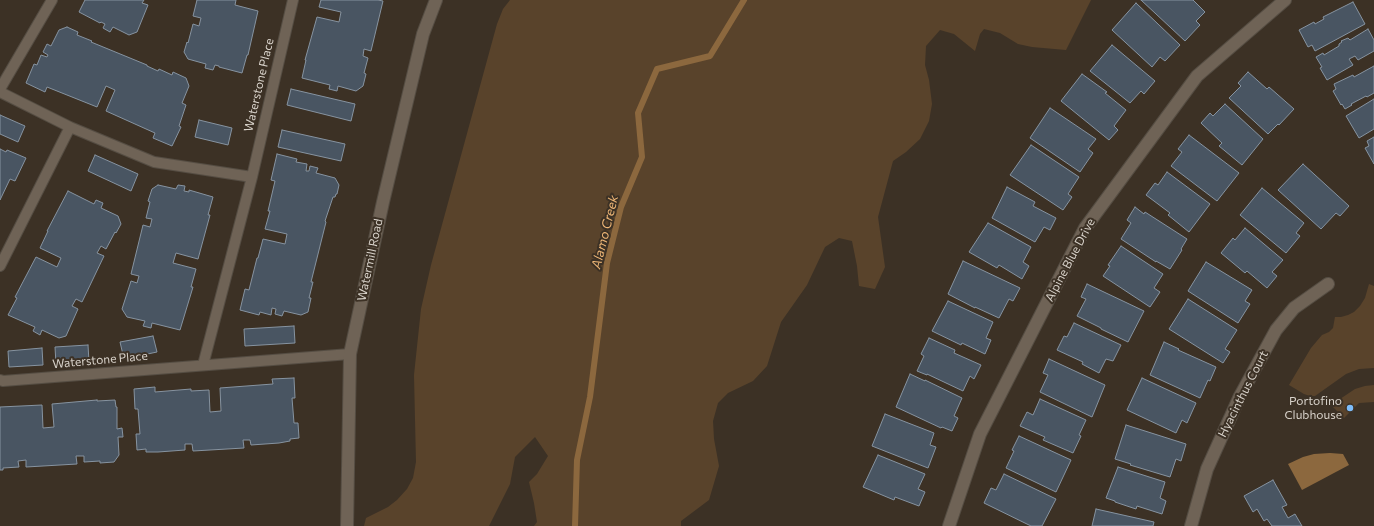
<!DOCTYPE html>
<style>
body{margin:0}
canvas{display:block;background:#3c3125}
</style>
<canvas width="1374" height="526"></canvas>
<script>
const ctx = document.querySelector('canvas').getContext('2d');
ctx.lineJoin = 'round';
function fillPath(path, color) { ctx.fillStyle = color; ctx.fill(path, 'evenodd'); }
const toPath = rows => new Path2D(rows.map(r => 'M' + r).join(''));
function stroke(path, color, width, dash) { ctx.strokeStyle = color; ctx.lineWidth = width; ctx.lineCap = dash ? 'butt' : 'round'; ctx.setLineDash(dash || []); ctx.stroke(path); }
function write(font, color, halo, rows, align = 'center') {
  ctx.font = font + ' Commissioner,sans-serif'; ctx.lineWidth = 4; ctx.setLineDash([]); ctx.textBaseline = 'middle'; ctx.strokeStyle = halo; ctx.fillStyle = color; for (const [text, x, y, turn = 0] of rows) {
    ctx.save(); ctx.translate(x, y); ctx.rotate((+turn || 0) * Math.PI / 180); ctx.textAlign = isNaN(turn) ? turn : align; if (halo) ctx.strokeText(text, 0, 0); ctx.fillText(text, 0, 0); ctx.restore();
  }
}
const green = toPath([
 [510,0,1091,0,1066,50,1032,47,1018,44,1000,33,984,29,980,34,975,51,954,34,940,30,926,46,925,65,929,80,932,104,929,121,920,139,906,152,893,161,878,217,885,267,875,289,859,286,857,266,852,241,839,238,825,247,807,285,781,322,767,366,753,381,728,393,718,403,713,421,714,439,719,466,709,500,681,521,681,526,534,526,537,522,534,503,529,482,537,474,548,456,535,437,515,457,510,484,489,526,364,526,366,518,388,507,397,500,407,489,413,478,416,462,414,375,421,309,431,265,497,24,503,9],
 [1369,284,1374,286,1374,368,1359,369,1346,374,1315,396,1310,396,1304,394,1289,385,1311,348,1322,335,1329,332,1333,328,1335,317,1341,317,1348,315,1354,312,1360,306,1365,298],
 [1374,385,1374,402,1359,403,1344,418,1331,405,1355,389,1365,386]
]);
const water = toPath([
 [1330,453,1343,454,1349,465,1302,490,1288,464,1303,457,1314,454]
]);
const stream = toPath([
 [575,526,577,460,590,397,607,263,621,207,642,157,638,113,657,69,710,56,744,0]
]);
const building = toPath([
 [85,0,144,0,142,3,148,5,137,32,129,35,113,27,110,32,103,28,105,24,101,22,100,23,79,12,85,0],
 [197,0,236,0,235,5,258,11,248,55,247,55,242,73,219,67,219,66,215,65,213,70,205,68,206,64,188,59,184,52,187,42,188,43,193,24,199,26,201,18,193,16,197,0],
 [321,0,378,0,383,1,371,51,364,49,363,56,368,58,364,73,366,74,363,86,356,91,338,86,337,91,329,89,330,85,302,78,306,60,305,60,317,17,339,22,341,12,319,7,321,0],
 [1141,0,1193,0,1205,12,1196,21,1200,25,1185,41,1141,0],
 [1353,2,1365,24,1315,51,1312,45,1308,47,1299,30,1314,22,1315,24,1324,19,1323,17,1353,2],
 [1136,3,1180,45,1165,61,1160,57,1152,67,1112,30,1136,3],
 [67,27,78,32,77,35,92,41,91,42,147,65,147,66,158,71,159,69,172,75,173,72,186,78,189,86,182,103,186,105,179,126,181,127,172,146,153,138,155,133,106,111,115,90,106,86,97,107,47,87,45,92,26,83,34,64,37,65,41,55,47,57,48,55,43,52,47,44,51,46,59,30,67,27],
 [1368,29,1374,40,1374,51,1358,60,1355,56,1349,59,1353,65,1327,80,1320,68,1322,67,1316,57,1323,53,1324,55,1339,46,1339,44,1342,42,1341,41,1348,38,1350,40,1368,29],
 [1112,45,1155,81,1144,94,1141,91,1130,103,1090,71,1112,45],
 [1374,66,1374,93,1367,97,1366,96,1351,104,1352,105,1345,109,1342,104,1341,105,1333,91,1336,89,1334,84,1353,75,1354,77,1374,66],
 [1248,72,1267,89,1269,87,1294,109,1279,125,1278,124,1268,134,1229,98,1241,86,1238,83,1248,72],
 [1082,74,1107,92,1105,93,1126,110,1114,126,1118,130,1109,140,1061,101,1082,74],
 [291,89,355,104,351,121,287,105,291,89],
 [1374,99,1374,129,1359,138,1346,116,1374,99],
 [1225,104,1263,139,1242,165,1219,146,1222,143,1201,123,1210,113,1213,116,1225,104],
 [1050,108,1096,139,1088,149,1093,153,1080,172,1030,138,1050,108],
 [0,115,25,126,18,142,0,134,0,115],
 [199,120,232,128,228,145,195,137,199,120],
 [282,130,345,144,341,161,278,147,282,130],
 [1189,135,1239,173,1217,201,1171,166,1182,152,1178,149,1189,135],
 [1374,137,1374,164,1365,148,1369,146,1367,141,1374,137],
 [1031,145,1079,177,1068,194,1072,197,1063,210,1010,175,1031,145],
 [0,149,6,152,7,150,26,158,15,181,10,179,0,200,0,149],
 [277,154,297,159,296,162,307,164,306,171,309,171,310,166,318,168,316,173,335,178,339,185,337,194,336,194,335,197,333,197,325,221,326,222,311,282,313,282,309,298,311,298,308,312,301,315,284,311,282,316,275,314,276,309,272,308,271,315,260,312,259,315,240,310,245,289,249,290,257,258,258,258,263,239,285,244,287,234,265,229,270,211,268,211,275,181,271,180,277,154],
 [95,155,138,174,131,191,88,171,95,155],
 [1303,164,1349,206,1340,216,1336,213,1321,229,1278,190,1303,164],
 [1167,172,1210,204,1189,232,1168,215,1170,213,1146,195,1155,183,1158,185,1167,172],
 [158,185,176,189,178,185,185,186,184,191,189,192,189,190,213,197,208,215,210,215,198,259,176,253,173,263,196,269,191,287,193,287,180,330,152,323,151,328,143,326,145,321,127,317,122,309,131,281,137,283,139,276,131,274,143,225,150,227,152,219,146,218,150,202,148,201,152,189,158,185],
 [1007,187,1035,202,1033,206,1056,218,1050,230,1044,227,1035,242,992,218,1007,187],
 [1262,188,1304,223,1296,233,1300,236,1286,253,1240,215,1262,188],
 [68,191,94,204,96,200,103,203,101,208,118,216,121,224,116,233,115,232,106,249,101,246,97,253,104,256,82,302,76,299,72,306,78,309,66,336,59,338,42,330,40,335,33,331,35,327,8,315,17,298,15,297,36,257,57,267,61,258,40,248,48,231,47,231,68,191],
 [1135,207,1144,214,1145,212,1187,239,1181,249,1182,250,1170,269,1156,261,1156,262,1121,239,1131,223,1127,220,1135,207],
 [988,223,1031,247,1023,262,1029,266,1022,279,999,265,997,268,969,252,988,223],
 [1245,228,1283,260,1272,272,1277,276,1267,288,1247,271,1245,273,1221,253,1233,238,1235,240,1245,228],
 [1121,246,1163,274,1154,288,1160,292,1150,307,1103,276,1110,266,1108,265,1121,246],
 [963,261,1020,288,1013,301,1009,299,999,318,975,307,975,308,948,294,963,261],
 [1206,262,1252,290,1245,301,1250,304,1238,323,1188,291,1206,262],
 [1087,284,1144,311,1128,342,1101,329,1101,328,1077,316,1086,299,1081,297,1087,284],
 [1188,299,1237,330,1225,349,1230,352,1223,363,1169,329,1188,299],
 [948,301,993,322,986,338,991,340,985,354,962,343,961,345,932,331,948,301],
 [1074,323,1121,345,1113,361,1106,359,1099,373,1082,364,1083,362,1057,350,1064,336,1067,337,1074,323],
 [294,326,295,343,245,346,244,329,294,326],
 [153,336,157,352,124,359,120,342,153,336],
 [929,338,955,350,954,353,981,365,974,379,970,376,963,391,927,374,927,375,917,371,924,356,921,354,929,338],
 [1164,342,1179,349,1178,350,1216,367,1210,381,1208,380,1200,398,1150,375,1164,342],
 [88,345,89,362,56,364,55,347,88,345],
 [42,348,43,365,9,367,8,351,42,348],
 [1049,359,1105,385,1092,417,1040,392,1048,375,1043,373,1049,359],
 [910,374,925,381,925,380,962,398,954,416,958,418,952,431,942,427,941,428,896,407,910,374],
 [294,378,295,398,292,398,294,423,298,423,299,438,290,439,290,441,279,443,251,445,250,440,243,440,244,448,193,451,192,444,185,444,185,450,158,452,146,452,146,449,137,450,136,434,140,434,138,409,135,409,134,389,155,387,155,392,191,389,191,391,209,390,210,412,221,411,220,388,273,384,272,379,294,378],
 [1142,378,1196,403,1187,423,1182,420,1176,433,1127,410,1142,378],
 [1040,399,1086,420,1079,435,1081,436,1073,453,1043,440,1045,437,1020,426,1027,412,1033,415,1040,399],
 [97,400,97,401,115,400,116,407,117,407,117,429,122,428,123,437,118,437,119,455,114,462,100,463,100,461,84,462,84,456,76,456,77,464,26,467,26,460,18,461,19,467,3,468,3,470,0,470,0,407,42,405,43,428,54,427,52,404,97,400],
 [885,414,934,433,930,445,936,447,928,468,872,446,885,414],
 [1126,425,1186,444,1181,461,1176,459,1170,477,1130,465,1131,464,1115,459,1126,425],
 [1019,436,1071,460,1056,492,1006,468,1014,451,1012,450,1019,436],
 [878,455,925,474,918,489,925,492,919,506,895,497,894,500,863,487,878,455],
 [1118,467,1165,482,1160,498,1166,501,1162,514,1137,506,1136,509,1115,502,1115,501,1106,498,1118,467],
 [1004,474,1056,499,1042,526,1031,526,984,503,991,488,996,490,1004,474],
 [1273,480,1287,505,1282,507,1288,518,1295,514,1302,526,1272,526,1267,519,1264,521,1257,509,1253,512,1244,496,1273,480],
 [1096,509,1154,522,1153,526,1092,526,1096,509]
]);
const service = toPath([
 [0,89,52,0],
 [0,92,70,127,154,162,252,177],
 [0,266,70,127],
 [203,365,252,177,293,0],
 [0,380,3,381,350,354]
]);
const minor = toPath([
 [347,526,350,354,383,202,423,34,436,0],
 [949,526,980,434,1085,228,1197,76,1285,0],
 [1191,526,1207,469,1240,396,1276,330,1294,308,1328,284]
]);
const markers = [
 [1350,408,4,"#7ebdf9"]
];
const streetNames = [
 ["Waterstone Place",259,85,-77],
 ["Watermill Road",370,260,-78],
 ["Alpine Blue Drive",1070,260,-62],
 ["Waterstone Place",100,360,-5],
 ["Hyacinthus Court",1243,394,-63]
];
const poiNames = [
 ["Portofino",1342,401],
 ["Clubhouse",1342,415]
];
const waterNames = [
 ["Alamo Creek",605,232,-76]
];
fillPath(green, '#59432b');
fillPath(water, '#8c683e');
stroke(stream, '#8c683e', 6);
fillPath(building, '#495562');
stroke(building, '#8693a0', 1);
stroke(service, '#554d43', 12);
stroke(minor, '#554d43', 14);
stroke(service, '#6f6356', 10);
stroke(minor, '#6f6356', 12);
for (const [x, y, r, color] of markers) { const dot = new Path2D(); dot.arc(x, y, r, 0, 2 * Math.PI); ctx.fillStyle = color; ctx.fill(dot); stroke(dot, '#3c3125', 1.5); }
write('12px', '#d8d2ca', '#3c3125', streetNames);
write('12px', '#d8d2ca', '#3c3125', poiNames, 'right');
write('italic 13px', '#eeb676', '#3c3125', waterNames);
</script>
